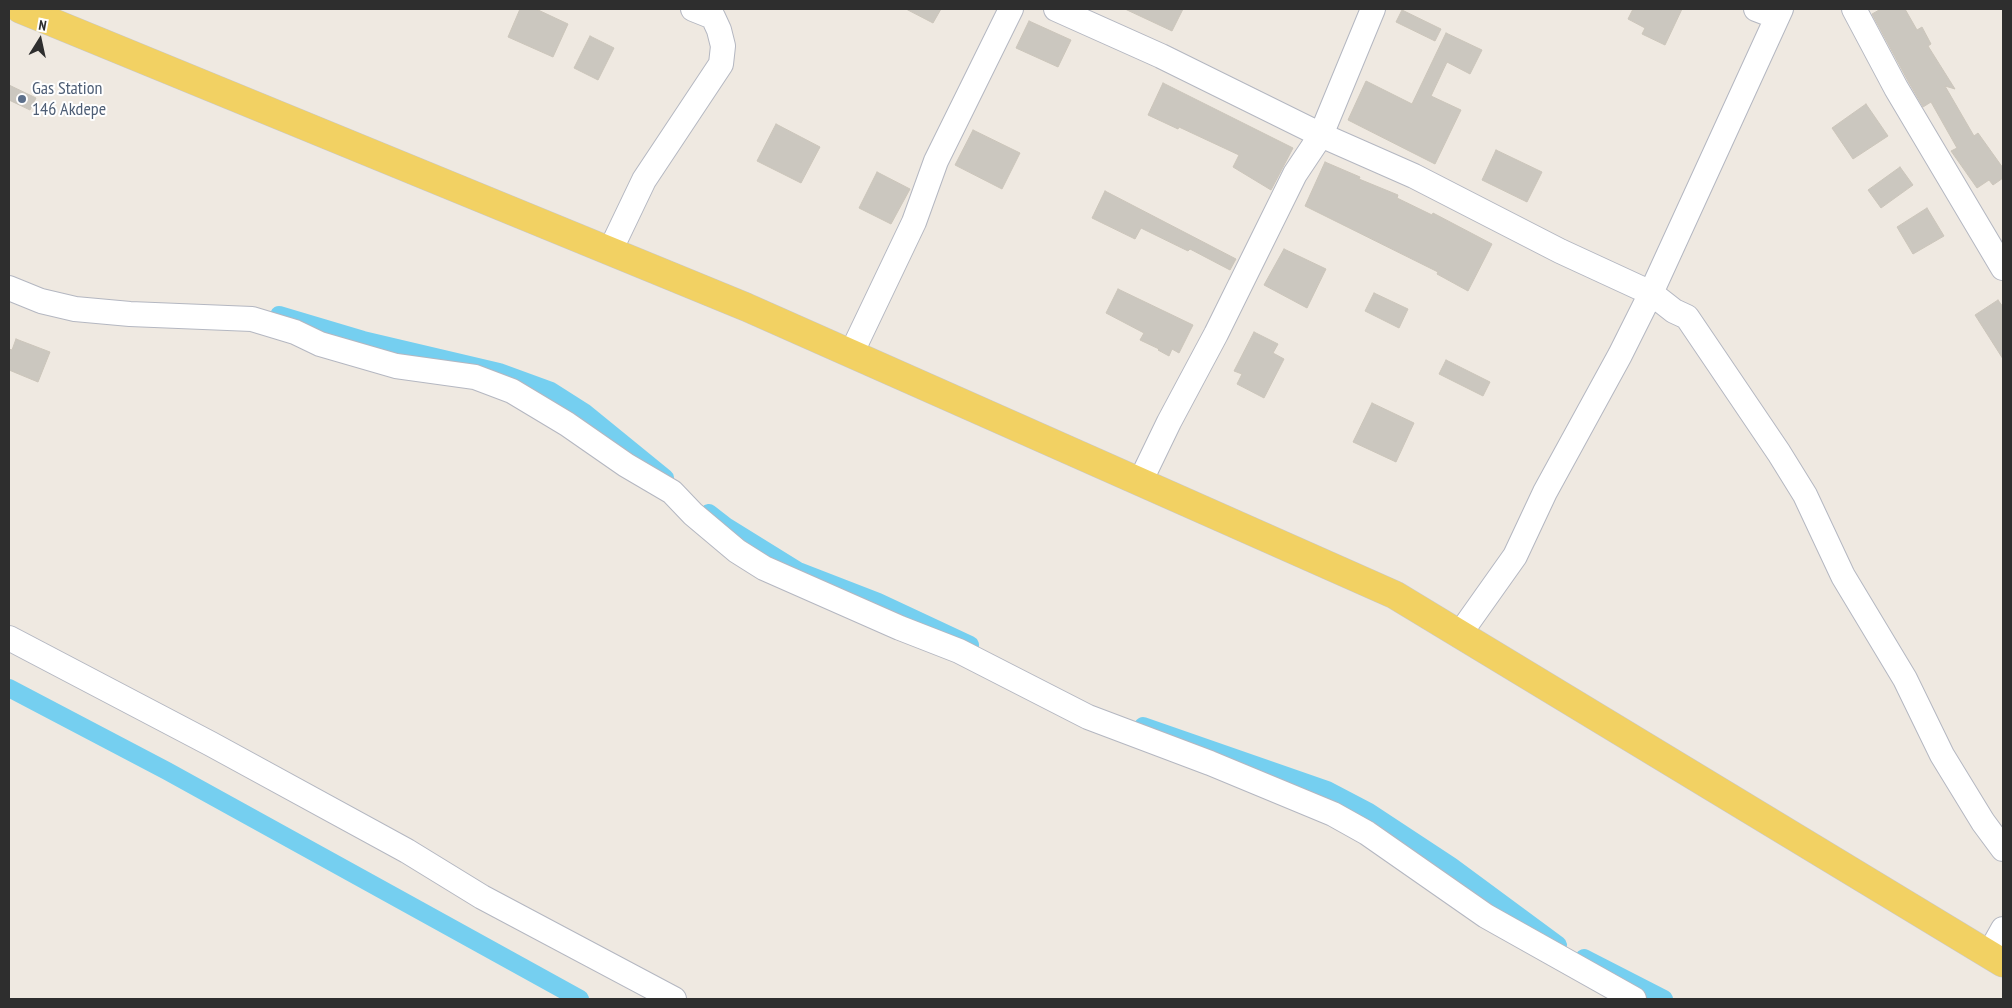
<!DOCTYPE html>
<style>
body{margin:0}
#map{position:relative;width:2012px;height:1008px;overflow:hidden;background:#efe9e1;font-family:"PT Sans Narrow",sans-serif}
canvas{display:block}
.frame{position:absolute;inset:0;border:10px solid #2e2e2e;pointer-events:none}
.north{position:absolute;left:15px;top:15px;width:50px;height:50px;-webkit-text-stroke:4px #fff;paint-order:stroke;rotate:10deg;font-size:14px;font-weight:700;line-height:20px;text-align:center;color:#2e2e2e}
.north::after{content:'';display:block;margin:auto;width:18px;height:22px;background:#2e2e2e;clip-path:polygon(50% 0,100% 100%,50% 72%,0 100%)}
</style>
<div id="map">
<canvas width="2012" height="1008"></canvas>
<div class="frame"></div>
<div class="north">N</div>
</div>
<script>
const ctx = document.querySelector('canvas').getContext('2d');
ctx.lineJoin = 'round';
const toPath = rows => new Path2D(rows.map(r => 'M' + r).join(''));
function stroke(path, color, width, dash) { ctx.strokeStyle = color; ctx.lineWidth = width; ctx.lineCap = dash ? 'butt' : 'round'; ctx.setLineDash(dash || []); ctx.stroke(path); }
function fillPath(path, color) { ctx.fillStyle = color; ctx.fill(path, 'evenodd'); }
function write(font, color, halo, rows, align = 'center') {
  ctx.font = font + ' "PT Sans Narrow",sans-serif'; ctx.lineWidth = 4; ctx.setLineDash([]); ctx.textBaseline = 'middle'; ctx.strokeStyle = halo; ctx.fillStyle = color; for (const [text, x, y, turn = 0] of rows) {
    ctx.save(); ctx.translate(x, y); ctx.rotate((+turn || 0) * Math.PI / 180); ctx.textAlign = isNaN(turn) ? turn : align; if (halo) ctx.strokeText(text, 0, 0); ctx.fillText(text, 0, 0); ctx.restore();
  }
}
const canal = toPath([
 [279,315,363,340,499,372,551,391,584,412,665,478],
 [709,513,727,527,798,571,878,602,970,645],
 [9,688,167,771,580,999],
 [1143,726,1327,790,1369,812,1451,866,1558,945],
 [1584,958,1664,999]
]);
const building = toPath([
 [520,9,536,9,568,24,553,57,508,37,520,9],
 [906,9,941,9,933,23,906,9],
 [1125,9,1183,9,1172,31,1125,9],
 [1633,9,1682,9,1665,45,1642,34,1645,28,1628,19,1633,9],
 [1881,9,1905,9,1917,30,1922,27,1931,44,1928,46,1955,89,1945,86,1974,136,1978,133,2003,168,2003,178,1993,185,1989,180,1977,188,1951,151,1957,148,1931,102,1923,107,1908,81,1872,14,1881,9],
 [1402,10,1441,29,1435,41,1396,22,1402,10],
 [1029,21,1071,40,1058,67,1016,48,1029,21],
 [1446,33,1482,50,1470,74,1447,62,1431,96,1461,110,1435,164,1348,120,1366,81,1412,104,1446,33],
 [590,36,614,48,598,80,574,68,590,36],
 [1163,83,1293,148,1271,190,1233,167,1239,155,1179,127,1178,129,1148,115,1163,83],
 [9,85,36,98,30,110,9,100,9,85],
 [1866,104,1888,136,1853,159,1832,128,1866,104],
 [776,124,820,147,801,183,757,161,776,124],
 [973,130,1020,153,1002,189,955,165,973,130],
 [1496,150,1542,172,1527,202,1482,180,1496,150],
 [1325,162,1360,177,1359,179,1398,195,1397,198,1432,215,1433,213,1492,244,1468,291,1437,274,1438,272,1305,206,1325,162],
 [1900,167,1913,185,1881,208,1868,190,1900,167],
 [877,172,910,189,891,224,859,208,877,172],
 [1105,191,1236,259,1230,270,1190,249,1188,251,1141,228,1135,239,1092,218,1105,191],
 [1927,208,1944,236,1913,254,1897,227,1927,208],
 [1284,249,1326,269,1307,308,1264,285,1284,249],
 [1118,289,1193,325,1179,353,1172,349,1169,356,1158,350,1159,349,1140,340,1144,333,1106,313,1118,289],
 [1374,293,1408,309,1399,328,1365,311,1374,293],
 [1998,300,2003,307,2003,359,1975,315,1998,300],
 [1254,332,1278,344,1273,353,1284,359,1264,398,1237,384,1242,374,1234,371,1254,332],
 [16,339,50,352,38,382,9,370,9,349,12,350,16,339],
 [1446,360,1490,382,1483,396,1439,374,1446,360],
 [1372,403,1414,423,1396,462,1353,442,1372,403]
]);
const minor = toPath([
 [1056,9,1161,56,1321,135,1414,176,1560,251,1651,293,1674,311,1687,317,1779,453,1805,495,1843,576,1905,679,1942,755,1983,822,2003,849],
 [1756,9,1777,17],
 [1854,9,1896,88,2003,268],
 [610,251,644,180,721,64,723,46,719,30,713,17,693,9],
 [9,288,41,301,75,309,130,314,252,319,295,332,320,344,396,366,475,377,512,391,567,424,626,465,672,492,693,514,737,551,764,568,900,628,959,651,1088,717,1210,763,1333,814,1367,833,1486,916,1634,999],
 [851,354,914,222,936,161,1011,9],
 [1140,482,1169,422,1216,334,1295,174,1321,135,1373,9],
 [1459,635,1515,556,1545,492,1620,355,1651,293,1781,9],
 [9,638,211,744,407,851,482,897,674,999],
 [1989,954,2003,929]
]);
const major = toPath([
 [20,9,746,307,1395,595,2003,963]
]);
const markers = [
 [22,99,5,"#5c6f8a"]
];
const serviceNames = [
 ["Gas Station",32,89],
 ["146 Akdepe",32,110]
];
stroke(canal, '#75cff0', 18);
fillPath(building, '#cbc7bf');
stroke(building, '#cbc5ba', 1);
stroke(minor, '#b4b7c1', 26);
stroke(major, '#c9c9c9', 29);
stroke(minor, '#fff', 24);
stroke(major, '#f2d163', 28);
for (const [x, y, r, color] of markers) { const dot = new Path2D(); dot.arc(x, y, r, 0, 2 * Math.PI); ctx.fillStyle = color; ctx.fill(dot); stroke(dot, '#fff', 2); }
write('18px', '#4e5e75', '#fff', serviceNames, 'left');
</script>
